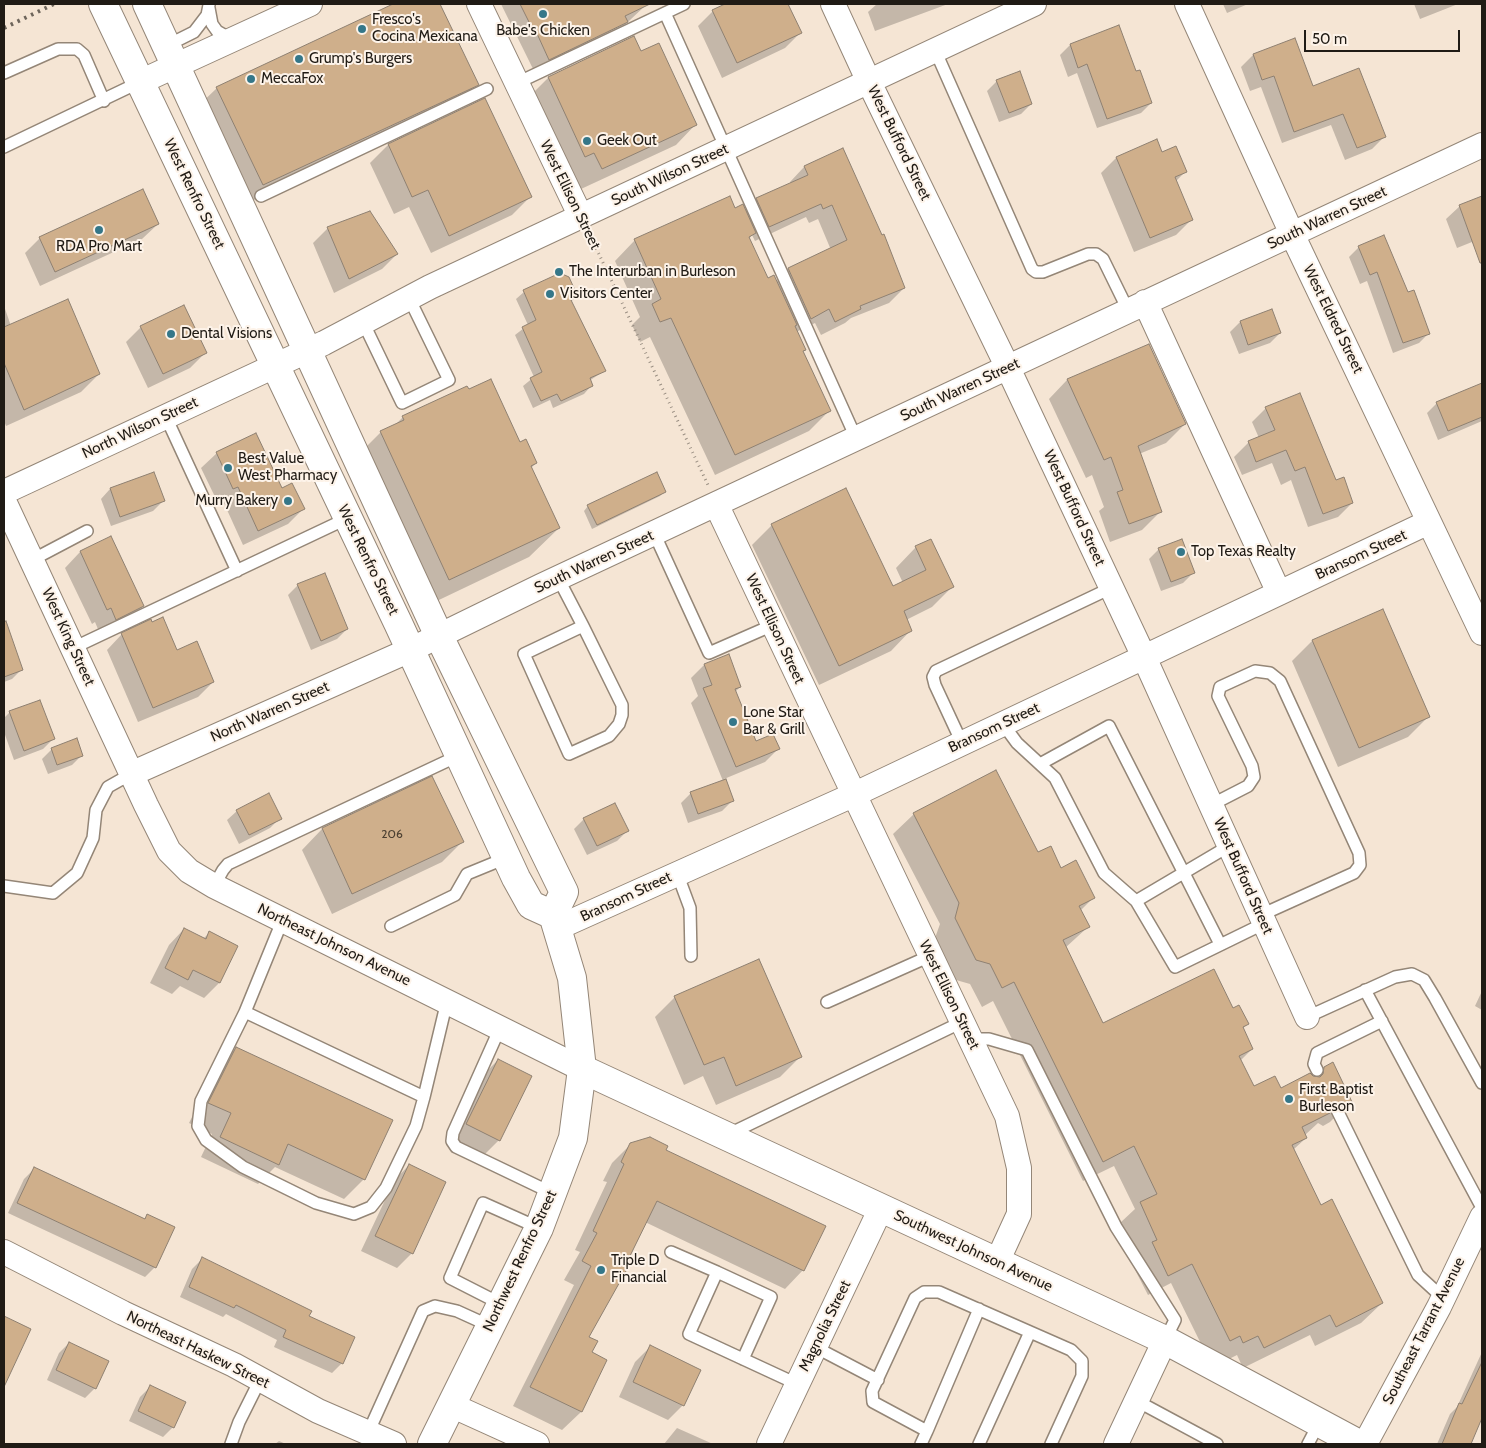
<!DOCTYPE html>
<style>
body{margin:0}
#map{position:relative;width:1486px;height:1448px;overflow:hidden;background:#f5e5d4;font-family:Cabin,sans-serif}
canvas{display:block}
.frame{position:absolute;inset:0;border:5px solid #201b15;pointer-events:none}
.scale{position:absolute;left:1304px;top:30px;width:156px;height:22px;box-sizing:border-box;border:2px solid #201b15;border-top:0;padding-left:6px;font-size:15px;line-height:18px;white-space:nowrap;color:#201b15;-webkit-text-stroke:4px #fdf3e9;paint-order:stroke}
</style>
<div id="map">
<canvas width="1486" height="1448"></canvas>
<div class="frame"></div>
<div class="scale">50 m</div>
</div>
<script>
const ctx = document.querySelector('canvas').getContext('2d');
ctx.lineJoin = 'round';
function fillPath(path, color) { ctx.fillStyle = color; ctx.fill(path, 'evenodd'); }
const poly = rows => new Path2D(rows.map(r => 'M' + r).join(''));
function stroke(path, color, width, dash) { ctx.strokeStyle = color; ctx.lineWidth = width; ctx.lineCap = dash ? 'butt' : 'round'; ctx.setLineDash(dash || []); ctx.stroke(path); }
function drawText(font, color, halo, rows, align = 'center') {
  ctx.font = font + ' Cabin,sans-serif'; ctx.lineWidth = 4; ctx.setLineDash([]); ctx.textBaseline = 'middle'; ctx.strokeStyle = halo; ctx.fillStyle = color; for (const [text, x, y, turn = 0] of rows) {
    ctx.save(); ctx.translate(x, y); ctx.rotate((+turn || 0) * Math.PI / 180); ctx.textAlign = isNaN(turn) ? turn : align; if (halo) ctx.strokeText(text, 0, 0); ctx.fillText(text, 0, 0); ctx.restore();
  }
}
fillPath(poly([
 [396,4,439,4,477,84,457,105,243,205,196,108,217,88],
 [501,4,645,4,646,5,613,36,535,73],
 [728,4,790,4,788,7,800,33,785,48,722,78,698,26,713,11],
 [877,4,948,4,875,31,868,12],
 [1223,4,1248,4,1227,13],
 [1414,4,1458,4,1420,19],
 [1118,27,1136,73,1151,103,1141,113,1097,128,1077,73,1068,77,1060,55,1070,45],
 [634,38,641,53,696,124,676,145,581,189,573,172,565,176,528,98,548,78],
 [1295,40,1313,88,1385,136,1372,149,1345,160,1331,125,1282,143,1261,87,1250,91,1241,67,1253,55],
 [997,81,1031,104,1021,114,999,122,987,91],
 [484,100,530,197,512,215,431,253,409,207,394,214,370,163,388,145],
 [843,150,904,288,889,303,851,318,845,323,821,335,815,323,796,332,804,350,802,352,829,411,809,431,715,475,650,337,640,342,632,325,640,317,615,261,635,240,735,210,745,212,757,199,791,184,790,182,804,167],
 [806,217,809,223,818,219,831,250,789,269,776,282,767,280,749,239,752,235,755,241],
 [1116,158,1185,172,1176,181,1191,220,1176,235,1134,252,1101,173],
 [1482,198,1482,238,1457,248,1446,219,1460,206],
 [158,224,142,239,40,286,25,253,40,238],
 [328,228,397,254,382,269,334,293,313,243],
 [1359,247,1407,294,1429,333,1419,343,1393,353,1367,281,1360,284,1349,257],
 [560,274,576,296,571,302,604,371,589,381,591,386,584,394,553,408,550,400,533,408,523,386,534,377,515,335,528,325,516,299,524,292],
 [4,306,11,326,99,374,81,392,6,426,4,421],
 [1240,322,1280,333,1270,343,1239,354,1230,332],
 [141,327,205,353,190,368,148,388,126,342],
 [1148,345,1185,424,1166,443,1139,454,1160,512,1142,530,1110,542,1099,511,1104,507,1092,475,1086,478,1049,399,1067,380],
 [1479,386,1482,394,1482,421,1438,440,1427,413,1437,403],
 [467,387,536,463,531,468,559,528,529,557,420,609,351,462,381,432,393,427,403,417],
 [1266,408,1336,481,1352,503,1338,517,1308,527,1291,480,1281,485,1272,463,1242,475,1234,457,1248,443,1259,438,1252,422],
 [217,453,281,490,303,509,288,524,243,545,223,501,218,503,201,468],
 [110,489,163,501,153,511,111,526,101,499],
 [664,492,660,496,592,529,584,511,588,506],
 [772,525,893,588,903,583,896,568,916,547,952,587,932,607,906,620,911,630,891,651,819,685,752,545],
 [111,538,143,606,128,621,100,634,95,622,92,624,65,568,80,552],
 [1159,549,1193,573,1183,583,1161,591,1149,559],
 [298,585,347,629,337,639,311,650,288,595],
 [1382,611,1428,717,1408,737,1338,767,1292,661,1312,641],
 [122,634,176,651,213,682,198,697,138,722,107,650],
 [13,645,22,669,12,679,4,682,4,648],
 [704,665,740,687,735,692,756,742,778,749,765,762,724,779,732,801,722,811,688,823,681,803,691,793,723,781,691,703,698,696,691,678],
 [10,712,53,739,43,749,14,760,4,732,4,718],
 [52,749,82,755,72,765,48,774,42,759],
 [432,778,462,842,442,862,332,914,302,850,322,829],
 [237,811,280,818,270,828,239,844,227,820],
 [914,814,1038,854,1093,898,1080,911,1088,927,1065,948,1102,1025,1232,1010,1248,1024,1242,1029,1252,1049,1240,1061,1253,1088,1280,1089,1314,1078,1324,1068,1350,1102,1330,1122,1323,1126,1318,1123,1305,1135,1306,1138,1293,1150,1321,1206,1382,1303,1361,1323,1315,1346,1310,1335,1243,1368,1237,1355,1223,1362,1209,1360,1171,1283,1148,1295,1132,1264,1137,1259,1120,1223,1135,1209,1114,1166,1083,1181,993,1001,982,1007,970,984,956,980,935,938,940,924,893,834],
 [584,819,627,831,617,841,587,855,574,829],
 [184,929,203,939,210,932,237,946,219,983,204,998,180,986,172,994,150,983,169,945],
 [1482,991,1482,1010,1475,1006],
 [675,997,800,1057,780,1077,716,1105,703,1076,684,1085,655,1017],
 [236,1048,364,1179,344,1199,275,1167,258,1184,201,1157,212,1134,189,1123,216,1069],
 [498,1060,499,1140,484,1155,452,1139,483,1075],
 [631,1144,803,1270,785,1289,645,1222,588,1337,590,1353,606,1360,581,1412,562,1430,513,1406,574,1285,564,1280,580,1252,575,1250,607,1182,603,1181,612,1163],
 [409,1165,412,1253,397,1268,361,1251,394,1181],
 [34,1169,144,1219,148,1216,155,1267,145,1277,8,1213,24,1179],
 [202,1259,307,1317,342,1363,332,1373,274,1347,277,1340,226,1314,223,1317,180,1297,192,1269],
 [4,1318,30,1330,13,1364,4,1374],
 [69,1343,95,1388,85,1398,47,1380,59,1353],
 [650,1347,683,1405,668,1420,619,1397,635,1362],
 [1482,1352,1482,1415,1470,1444,1437,1444,1450,1414,1457,1407],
 [150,1387,184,1403,173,1427,163,1437,129,1421,140,1397],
 [677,1428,713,1444,664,1444],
 [279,1441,286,1444,275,1444]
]), '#0003');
const building = poly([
 [393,4,440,4,479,85,263,185,216,87,393,4],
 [520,4,650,4,625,16,628,22,549,60,534,27,532,28,520,4],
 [725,4,788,4,802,33,737,63,712,10,725,4],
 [1119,25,1136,71,1140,70,1152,103,1107,119,1087,64,1078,68,1070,44,1119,25],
 [634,36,641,51,659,43,697,125,602,169,594,153,585,157,548,77,634,36],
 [1295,38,1313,86,1359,68,1386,137,1357,148,1343,114,1294,132,1274,76,1262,80,1253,54,1295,38],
 [1020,71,1032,104,1009,113,996,80,1020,71],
 [485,98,532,197,449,236,428,190,412,197,388,144,485,98],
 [1157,139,1162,152,1176,146,1187,172,1175,177,1193,220,1150,238,1116,157,1157,139],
 [843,148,882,235,884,234,905,288,860,306,861,309,835,322,829,309,811,319,788,268,847,240,832,205,823,209,821,204,769,227,756,198,808,175,804,166,843,148],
 [143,189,159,224,55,272,39,237,143,189],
 [730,196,735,208,743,204,756,233,749,237,768,278,774,275,797,325,795,326,806,350,803,351,831,411,735,455,671,318,660,322,652,304,661,299,634,239,730,196],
 [1482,196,1482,263,1480,263,1459,205,1482,196],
 [370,211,398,254,349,279,327,227,370,211],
 [1384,235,1408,292,1414,290,1430,334,1403,343,1377,272,1370,275,1358,246,1384,235],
 [560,273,569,277,578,297,571,300,606,371,590,378,593,386,561,401,557,394,541,401,530,378,542,372,522,327,536,320,523,290,560,273],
 [68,299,100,374,24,410,4,363,4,327,68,299],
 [184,305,207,353,163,374,140,326,184,305],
 [1272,309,1281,333,1248,345,1240,321,1272,309],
 [1149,344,1186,424,1138,446,1162,512,1129,524,1117,492,1123,490,1111,457,1104,460,1067,379,1149,344],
 [491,379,520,442,526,439,537,463,531,466,560,528,449,580,380,431,404,420,402,416,467,386,469,389,491,379],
 [1482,383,1482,417,1448,431,1436,402,1482,383],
 [1300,393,1336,480,1344,477,1353,503,1323,514,1305,467,1295,471,1286,450,1256,462,1248,441,1275,430,1265,407,1300,393],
 [256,433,282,488,292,483,305,509,258,531,238,487,233,489,216,452,256,433],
 [154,472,165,501,120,517,110,488,154,472],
 [657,472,666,492,597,525,587,505,657,472],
 [846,488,893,586,926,570,915,546,931,539,954,587,904,611,912,631,839,666,771,524,846,488],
 [111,536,144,606,116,620,111,608,107,610,80,551,111,536],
 [1182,539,1195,573,1171,582,1158,548,1182,539],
 [325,573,348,629,321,641,297,584,325,573],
 [1383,609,1430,717,1359,748,1312,640,1383,609],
 [163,617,177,650,197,641,214,682,153,708,121,633,151,619,152,622,163,617],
 [6,621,23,670,4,677,4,622,6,621],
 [729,654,741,687,735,689,756,741,773,734,780,749,736,767,703,688,712,685,704,664,729,654],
 [40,700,55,739,24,751,9,711,40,700],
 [77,738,83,756,57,765,51,748,77,738],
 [996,770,1038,852,1051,846,1061,868,1076,860,1095,898,1079,906,1090,927,1063,940,1103,1023,1214,969,1233,1008,1239,1005,1249,1024,1243,1027,1253,1049,1239,1056,1254,1086,1275,1076,1281,1088,1310,1073,1313,1076,1320,1077,1323,1074,1324,1067,1333,1062,1352,1102,1344,1106,1338,1103,1333,1104,1330,1109,1330,1113,1302,1127,1307,1138,1292,1145,1321,1205,1332,1199,1383,1303,1336,1327,1330,1315,1264,1348,1258,1336,1243,1343,1240,1336,1230,1341,1192,1264,1168,1276,1152,1242,1157,1240,1140,1202,1157,1194,1134,1146,1103,1162,1014,982,1002,988,990,964,976,960,955,918,959,903,913,813,996,770],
 [432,776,464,842,352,894,322,828,432,776],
 [726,779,734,801,698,814,690,792,726,779],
 [269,793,282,819,249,835,236,810,269,793],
 [615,803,629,831,597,846,583,818,615,803],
 [184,928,206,939,209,931,238,946,220,983,193,970,188,980,165,968,184,928],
 [759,959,802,1057,736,1086,724,1057,704,1065,674,996,759,959],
 [236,1047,393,1120,365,1180,288,1144,279,1165,220,1137,231,1113,208,1103,236,1047],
 [498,1059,532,1076,500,1141,466,1124,498,1059],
 [650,1137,668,1146,666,1150,826,1226,804,1271,657,1201,628,1260,631,1262,589,1337,598,1341,592,1352,607,1360,582,1412,530,1387,591,1266,582,1261,597,1233,593,1231,624,1164,621,1162,630,1143,650,1137],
 [409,1164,446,1182,413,1254,375,1236,409,1164],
 [34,1167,145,1219,147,1214,175,1227,156,1268,17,1203,34,1167],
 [202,1257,312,1311,309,1316,355,1337,343,1364,283,1337,286,1330,236,1305,234,1308,189,1287,202,1257],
 [4,1316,31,1329,4,1387,4,1316],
 [69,1342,109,1361,96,1389,56,1370,69,1342],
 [650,1345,701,1370,684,1406,633,1382,650,1345],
 [1482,1362,1482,1418,1471,1444,1442,1444,1459,1403,1462,1404,1482,1362],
 [150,1385,186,1402,174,1428,138,1411,150,1385]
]);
fillPath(building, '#cfaf8b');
stroke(building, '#8e8071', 1);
const service = poly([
 [209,8,212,24,217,31,231,39],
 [665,13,856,438],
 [166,46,194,32,207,15,209,5],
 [935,50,1032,269,1036,272,1043,272,1088,254,1096,254,1103,259,1128,310],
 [4,73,58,49,77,49,84,55,104,101],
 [517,83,684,4],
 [4,147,140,82],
 [261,196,487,89],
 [363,322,402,403,449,380,409,298],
 [165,415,237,571],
 [654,533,709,653,773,625],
 [32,560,87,531],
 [558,578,583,626,622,705,622,715,619,724,609,736,569,754,524,654,583,626],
 [73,648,348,518],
 [1003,724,1017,743,1055,778,1104,873,1136,901,1175,967,1265,923],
 [962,743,935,685,933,677,936,671,1111,588],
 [1040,764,1109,726,1220,944],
 [1211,805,1248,786,1254,777,1252,766,1218,696,1220,687,1255,671,1270,673,1280,681,1359,853,1360,865,1354,873,1261,915],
 [677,873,690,908,691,956],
 [4,886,53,893,77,873,93,838,96,810,108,787,131,774],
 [214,886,223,870,228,864,460,755],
 [1136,901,1229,846],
 [283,919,245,1012,424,1097,447,1001],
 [391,926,455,895,467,874,506,858],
 [1365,990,1482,1208],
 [827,1002,930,956],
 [245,1012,201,1101,198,1126,206,1140,243,1167,316,1203,354,1214,371,1207,386,1188,416,1126,424,1097],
 [1307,1017,1395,977,1412,974,1424,980,1435,998,1482,1083],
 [500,1028,453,1133,452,1141,456,1147,552,1193],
 [970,1039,989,1039,1027,1050,1116,1227,1175,1320,1165,1340],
 [1317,1070,1314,1064,1317,1053,1382,1021],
 [1337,1110,1418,1275,1443,1298],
 [727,1135,962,1022],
 [671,1252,717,1272],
 [501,1304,450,1278,483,1203,539,1228],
 [815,1347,878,1380],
 [743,1359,771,1297,717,1272,689,1334,797,1384],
 [1137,1401,1217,1444],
 [927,1431,979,1309],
 [368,1433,423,1311,435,1306,457,1311,490,1326],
 [231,1444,239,1422,260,1380],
 [921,1444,927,1431,873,1402,872,1391,915,1298,924,1292,939,1292,1071,1350,1082,1361,1082,1376,1051,1444],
 [979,1444,1030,1332],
 [1308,1444,1319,1423]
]);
const minor = poly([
 [479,4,581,217],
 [833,4,869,82,1008,368,1144,657,1307,1017],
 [1187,4,1292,234,1482,633],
 [140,82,310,4],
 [1145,302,1279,593],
 [4,492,324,343,430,287,1034,4],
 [4,501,146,805,169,851,189,871,214,886,582,1069],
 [716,504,1007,1116,1019,1168,1019,1214,997,1262],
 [131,774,410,650,541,586,1482,145],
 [557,928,853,795,1429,522],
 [4,1252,123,1313,234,1365,318,1411,394,1444],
 [451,1405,537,1444],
 [769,1444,881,1208],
 [1116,1444,1165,1340],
 [1365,1444,1439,1307,1482,1217]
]);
const tertiary = poly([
 [582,1069,1165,1340,1359,1444]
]);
const secondary = poly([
 [103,4,398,623,516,878,531,905,553,915],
 [147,4,439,636,564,892,553,915,572,978,582,1069,573,1138,539,1228,432,1444]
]);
stroke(service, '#948677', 14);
stroke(minor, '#948677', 26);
stroke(tertiary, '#948677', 30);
stroke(secondary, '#948677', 30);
stroke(poly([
 [590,235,708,485]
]), '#9a8f83', 3, [1, 4]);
stroke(service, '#fff', 11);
stroke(minor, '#fff', 24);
stroke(tertiary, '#fff', 28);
stroke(secondary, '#fff', 28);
stroke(poly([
 [4,28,54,4]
]), '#6e655b', 4, [2.5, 5]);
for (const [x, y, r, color] of [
 [543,14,5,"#357789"],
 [362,29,5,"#357789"],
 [299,59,5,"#357789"],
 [251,79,5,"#357789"],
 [587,141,5,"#357789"],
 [99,230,5,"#357789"],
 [559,272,5,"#357789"],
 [550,294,5,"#357789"],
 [171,334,5,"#357789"],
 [228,468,5,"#357789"],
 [288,501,5,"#357789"],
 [1181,552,5,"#357789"],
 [733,722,5,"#357789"],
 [1289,1099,5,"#357789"],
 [601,1270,5,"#357789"]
]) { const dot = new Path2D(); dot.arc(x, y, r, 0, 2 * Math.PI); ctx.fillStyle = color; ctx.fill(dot); stroke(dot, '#fdf3e9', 2); }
drawText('12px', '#4c4032', null, [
 ["206",392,834]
]);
drawText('15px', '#201b15', '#fdf3e9', [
 ["Fresco's",372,20],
 ["Cocina Mexicana",372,37],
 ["Babe's Chicken",543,31,"center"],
 ["Grump's Burgers",309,59],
 ["MeccaFox",261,79],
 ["Geek Out",597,141],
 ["RDA Pro Mart",99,247,"center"],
 ["The Interurban in Burleson",569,272],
 ["Visitors Center",560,294],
 ["Dental Visions",181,334],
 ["Best Value",238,459],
 ["West Pharmacy",238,476],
 ["Murry Bakery",278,501,"right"],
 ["Top Texas Realty",1191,552],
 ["Lone Star",743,713],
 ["Bar & Grill",743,730],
 ["First Baptist",1299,1090],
 ["Burleson",1299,1107],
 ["Triple D",611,1261],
 ["Financial",611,1278]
], 'left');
drawText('15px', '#201b15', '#fdf3e9', [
 ["West Bufford Street",899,143,64],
 ["South Wilson Street",670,175,-25],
 ["West Renfro Street",194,194,64],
 ["West Ellison Street",570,195,64],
 ["South Warren Street",1327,218,-25],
 ["West Eldred Street",1333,319,64],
 ["South Warren Street",960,390,-25],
 ["North Wilson Street",140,428,-25],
 ["West Bufford Street",1074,508,65],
 ["Bransom Street",1361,555,-25],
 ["West Renfro Street",368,560,64],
 ["South Warren Street",594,562,-25],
 ["West Ellison Street",775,629,65],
 ["West King Street",68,637,65],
 ["North Warren Street",270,712,-24],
 ["Bransom Street",994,728,-25],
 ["West Bufford Street",1243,876,66],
 ["Bransom Street",626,897,-25],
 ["Northeast Johnson Avenue",334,945,26],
 ["West Ellison Street",949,995,64],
 ["Southwest Johnson Avenue",973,1251,25],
 ["Northwest Renfro Street",520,1261,-65],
 ["Magnolia Street",825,1326,-64],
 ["Southeast Tarrant Avenue",1424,1331,-63],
 ["Northeast Haskew Street",198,1350,26]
]);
</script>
